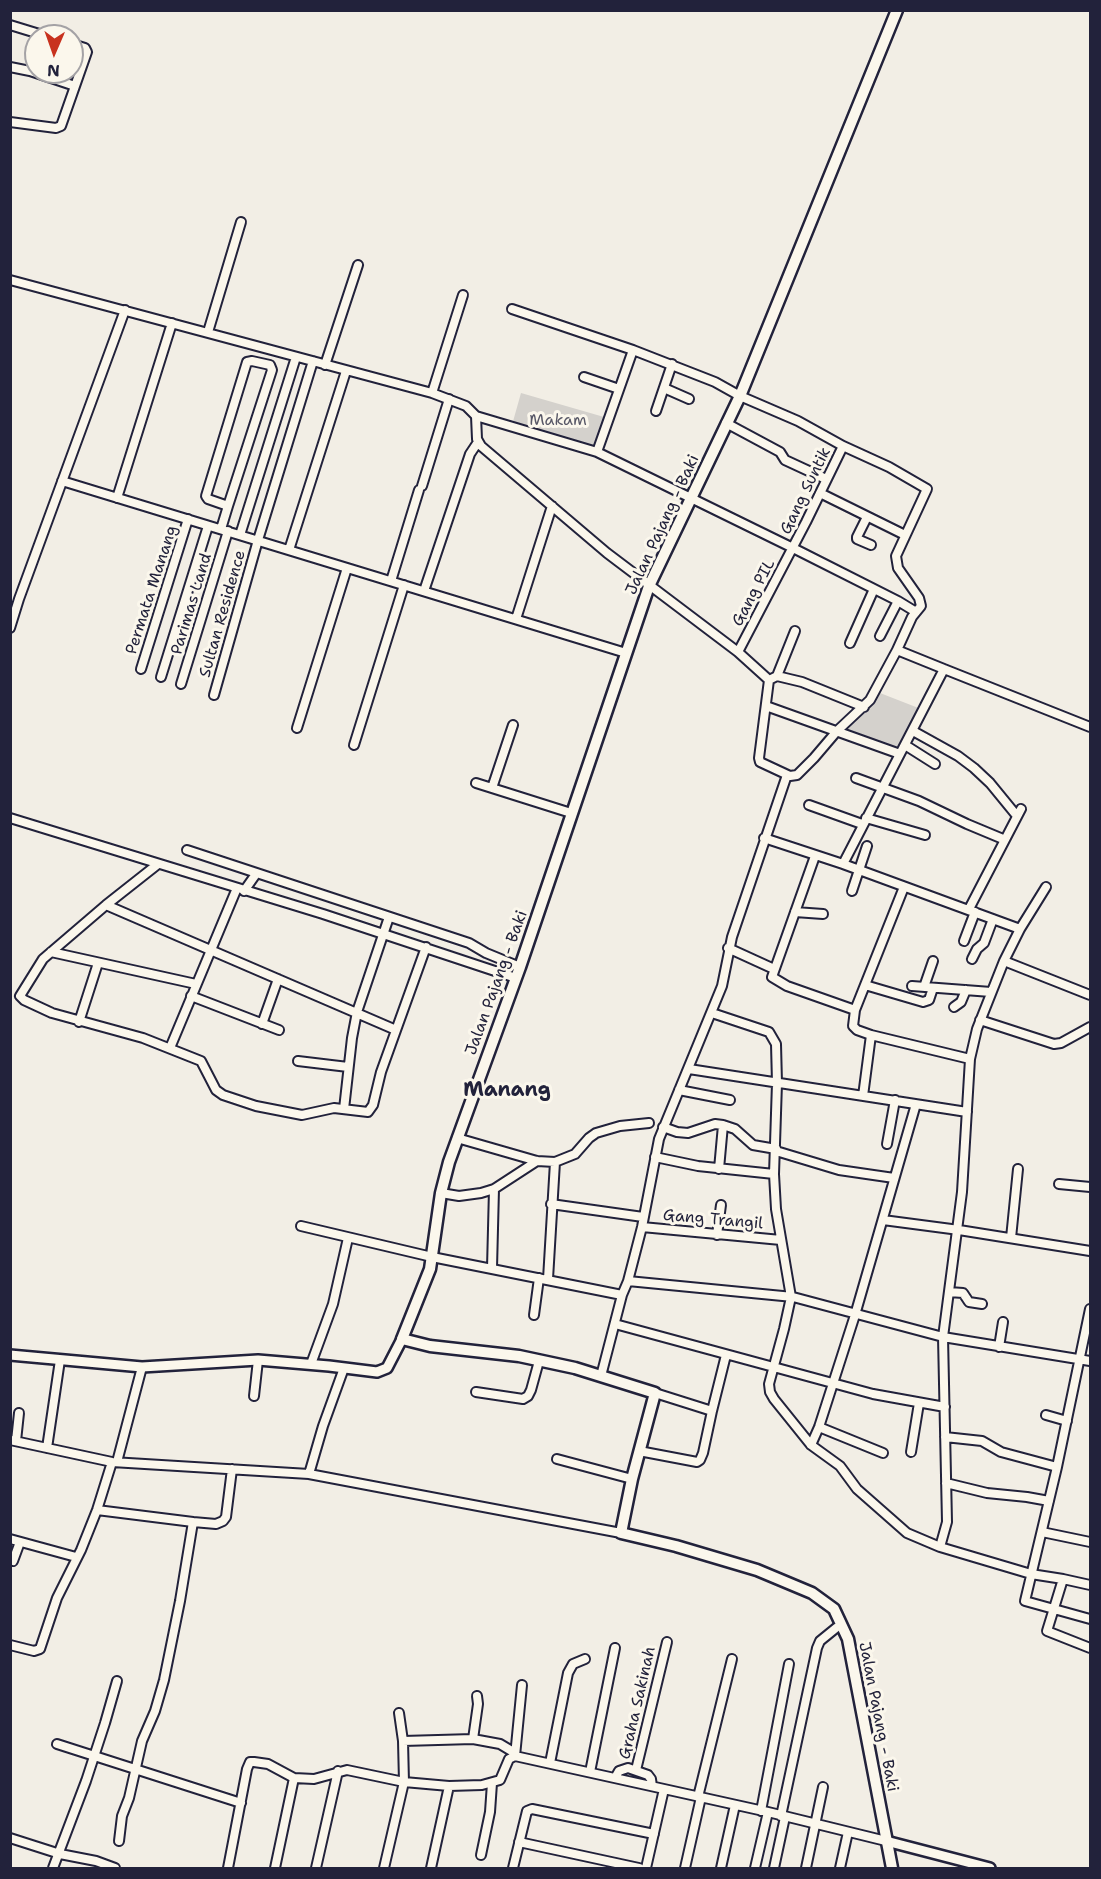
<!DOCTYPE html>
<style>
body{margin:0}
#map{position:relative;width:1101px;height:1879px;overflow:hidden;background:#f2eee5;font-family:"Shantell Sans",sans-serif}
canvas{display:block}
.frame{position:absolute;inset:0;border:12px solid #22223b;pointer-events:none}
.north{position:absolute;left:24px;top:24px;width:60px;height:60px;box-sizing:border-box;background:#fbf7ec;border:2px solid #a4a2a5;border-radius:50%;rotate:182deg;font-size:16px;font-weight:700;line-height:24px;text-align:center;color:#22223b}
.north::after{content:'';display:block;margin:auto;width:21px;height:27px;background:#c8321e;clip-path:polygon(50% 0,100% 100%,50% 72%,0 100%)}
</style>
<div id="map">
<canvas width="1101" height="1879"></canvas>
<div class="frame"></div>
<div class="north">N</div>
</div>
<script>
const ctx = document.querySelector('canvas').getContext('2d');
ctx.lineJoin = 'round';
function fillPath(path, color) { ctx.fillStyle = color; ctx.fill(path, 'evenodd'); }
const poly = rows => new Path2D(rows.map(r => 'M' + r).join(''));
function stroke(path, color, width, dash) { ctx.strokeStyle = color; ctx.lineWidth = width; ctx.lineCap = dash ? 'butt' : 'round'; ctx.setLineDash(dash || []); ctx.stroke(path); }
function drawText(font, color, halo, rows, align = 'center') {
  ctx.font = font + ' "Shantell Sans",sans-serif'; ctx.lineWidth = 6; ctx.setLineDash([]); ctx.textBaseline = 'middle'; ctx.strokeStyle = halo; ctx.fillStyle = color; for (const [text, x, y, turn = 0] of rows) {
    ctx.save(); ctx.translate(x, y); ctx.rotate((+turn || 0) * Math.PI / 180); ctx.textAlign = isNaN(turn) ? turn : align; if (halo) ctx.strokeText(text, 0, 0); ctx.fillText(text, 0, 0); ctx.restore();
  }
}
fillPath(poly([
 [521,393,604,417,595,448,512,425],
 [880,693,921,709,898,751,844,731]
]), '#d4d1cc');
const minor = poly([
 [10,25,46,36],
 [10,67,30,71,75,86],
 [30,71,36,57],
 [10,122,56,128,61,126,87,52,85,48,72,44],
 [10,280,432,393,466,406,476,416,597,452,793,548,898,601,916,612],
 [512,309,633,350,715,382,740,396,798,421,843,446,889,467,927,489,896,556,898,568,919,598,921,606,912,617,897,650,944,669,843,864],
 [208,332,241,222],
 [325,365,358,265],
 [584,377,619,389],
 [664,388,689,399],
 [432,393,463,295],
 [656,411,672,364],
 [476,416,477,439,481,446,607,553,738,652,769,680,759,758,760,762,790,776,797,775,814,758,837,731,870,700,897,650],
 [726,423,780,452,785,460,826,479],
 [597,452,633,350],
 [62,481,626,653],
 [422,486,449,399],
 [820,493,905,535],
 [117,498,172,323],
 [867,517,857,537,857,539,871,545],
 [221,529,228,506,272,370,270,365,252,361,247,362,206,496,208,499,228,506],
 [240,535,296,357],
 [289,550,346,371],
 [391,581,419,490],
 [424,591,470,454,478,442],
 [516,619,552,506],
 [10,628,19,599,125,310],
 [880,636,898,601],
 [850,643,874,589],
 [738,652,806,522,843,446],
 [141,669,188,519],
 [944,669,1090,727],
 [777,676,795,631],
 [161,677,208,526],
 [769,680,777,676,802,682,864,707],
 [181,684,228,531],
 [214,695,258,540,313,361],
 [766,706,900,754],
 [297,728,347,568],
 [913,731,958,756,974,768,990,783,1017,816],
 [354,745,404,585],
 [905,745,935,764],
 [856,778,919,801,967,824,1003,839],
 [476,783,571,813],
 [492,788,513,725],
 [809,805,862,824],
 [10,818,323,914,516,978],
 [866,818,925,835],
 [764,838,843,864,1020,929],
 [187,850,469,943,486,953,520,967],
 [815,856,772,977,787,986,855,1010],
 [158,864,106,905,43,959,20,996,24,1000,52,1013,143,1038,201,1061,216,1090,223,1095,256,1106,302,1115,334,1108,368,1112,373,1105,381,1072,426,947],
 [904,887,855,1010,853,1026,857,1030,871,1035,970,1059],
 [244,891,256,874],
 [852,891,867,846],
 [106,905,396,1030],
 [969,909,1021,809],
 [795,912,823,914],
 [964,941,975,912],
 [728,948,774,969],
 [51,952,196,984],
 [972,959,977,949,984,943,993,919],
 [1004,961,1090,995],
 [865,985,923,1002,929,1000,933,988],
 [912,986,991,992],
 [924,987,933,961],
 [191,996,279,1030],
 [954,1007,961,1002,966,990],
 [712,1013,769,1032,776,1044,777,1083,774,1174,776,1209,791,1297,784,1329,769,1384,770,1392,774,1399,811,1445,840,1466,857,1489,907,1533,940,1547,1031,1574,1063,1579,1090,1585],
 [980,1020,1054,1044,1061,1043,1090,1027],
 [79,1022,98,963],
 [262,1024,278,979],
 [170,1048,237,888],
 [298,1061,348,1067],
 [689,1069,967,1112],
 [679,1090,730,1100],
 [863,1096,871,1035],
 [344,1109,352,1038,357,1012,389,917],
 [723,1125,735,1129,753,1145,776,1149],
 [663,1127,677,1132,688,1133,715,1124,723,1125,719,1169],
 [457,1138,537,1161,555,1162,575,1154,589,1138,596,1133,620,1126,649,1123],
 [887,1144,895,1100],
 [776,1151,839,1170,894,1178],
 [655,1157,698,1166,774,1174],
 [1059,1184,1090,1187],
 [441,1193,459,1196,481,1193,494,1189,537,1161],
 [551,1204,643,1217],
 [883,1220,959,1230,1090,1251],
 [301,1226,432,1257,622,1295,628,1281,793,1297,943,1337,1090,1361],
 [642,1227,781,1240],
 [717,1235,721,1205],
 [1011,1238,1018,1169],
 [492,1268,494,1189],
 [548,1279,555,1162],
 [628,1281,642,1227,659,1139,722,986,732,937,787,775],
 [949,1292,963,1293,969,1302,982,1304],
 [1090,1309,1057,1467,1025,1601,1090,1619],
 [534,1315,539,1278],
 [615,1324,873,1394,945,1407],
 [999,1347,1003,1322],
 [311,1364,333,1304,348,1238],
 [601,1376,622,1295],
 [476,1392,523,1399,528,1396,531,1390,539,1361],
 [254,1396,258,1360],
 [712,1411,726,1355],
 [1046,1415,1067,1421],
 [819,1427,883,1453],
 [945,1437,982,1441,1001,1452,1057,1467],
 [10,1440,112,1462,309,1474,621,1533],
 [16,1441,19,1413],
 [811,1445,819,1427,855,1315,916,1104],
 [47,1448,60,1360],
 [639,1451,697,1462,700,1460,703,1453,712,1411,655,1393],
 [911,1452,919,1403],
 [557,1459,632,1479],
 [117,1462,142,1367],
 [309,1474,323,1426,344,1368],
 [946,1483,987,1493,1027,1497,1049,1501],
 [97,1510,193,1522],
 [1042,1532,1090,1542],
 [10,1539,76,1557],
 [940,1547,947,1522,943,1337,962,1192,970,1059,977,1029,1004,961,1020,929,1046,887],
 [13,1561,20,1542],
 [1063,1579,1047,1631,1090,1648],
 [10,1645,34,1651,40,1649,57,1598,81,1550,97,1510,112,1462],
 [473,1739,478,1704,477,1696],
 [403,1741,473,1739,500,1744,515,1753],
 [57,1744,241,1803],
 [515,1756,522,1685],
 [550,1763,568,1673,573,1664,585,1659],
 [636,1770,667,1642],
 [590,1772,615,1648],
 [615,1778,619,1771,628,1768,648,1775,651,1779,652,1786],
 [698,1797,732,1659],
 [761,1811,789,1664],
 [781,1816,817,1648,820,1641,836,1628],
 [10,1838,60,1854,96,1861,115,1868],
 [119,1841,122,1816,129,1798,142,1741,155,1711,164,1680,180,1601,193,1522,216,1524,223,1521,226,1517,232,1469],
 [519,1842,639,1868],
 [481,1855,490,1812,492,1783],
 [53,1868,86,1781,105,1723,117,1681],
 [228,1868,247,1769,250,1762,254,1762,268,1764,294,1778,314,1779,347,1770,404,1782,449,1786,482,1785,500,1780,509,1759,515,1756,768,1812,886,1841],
 [275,1868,294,1778],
 [316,1868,338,1771],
 [384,1868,404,1782,403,1741,399,1713],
 [431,1868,449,1786],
 [513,1868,527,1811,532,1809,654,1834],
 [646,1868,664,1789],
 [685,1868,701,1797],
 [721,1868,735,1805],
 [755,1868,768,1812],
 [774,1868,785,1817],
 [806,1868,823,1787],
 [840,1868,848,1832]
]);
const tertiary = poly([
 [10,1355,142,1367,258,1360,329,1366,377,1372,387,1368,402,1339],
 [886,1841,990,1868]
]);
const secondary = poly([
 [892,1868,848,1639,834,1609,812,1593,757,1570,676,1546,621,1533,632,1479,655,1393,575,1368,519,1356,430,1346,402,1339,430,1269,441,1193,449,1162,520,967,649,586,740,396,897,10]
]);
stroke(minor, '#22223b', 12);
stroke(tertiary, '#22223b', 14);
stroke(secondary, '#22223b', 15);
stroke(minor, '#fbf7ec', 8);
stroke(tertiary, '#fbf7ec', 9);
stroke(secondary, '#fbf7ec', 10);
drawText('16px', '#575766', '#fbf7ec', [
 ["Makam",558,421]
]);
drawText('16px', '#22223b', '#fbf7ec', [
 ["Gang Suntik",806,491,-64],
 ["Jalan Pajang - Baki",663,525,-65],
 ["Permata Manang",152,590,-72],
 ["Gang PIL",754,593,-62],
 ["Parimas Land",192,604,-73],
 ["Sultan Residence",223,614,-74],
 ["Jalan Pajang - Baki",497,983,-70],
 ["Gang Trangil",713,1220,5],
 ["Graha Sakinah",638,1703,-77],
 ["Jalan Pajang - Baki",878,1717,79]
]);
drawText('bold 20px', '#22223b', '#fbf7ec', [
 ["Manang",507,1091]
]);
</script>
